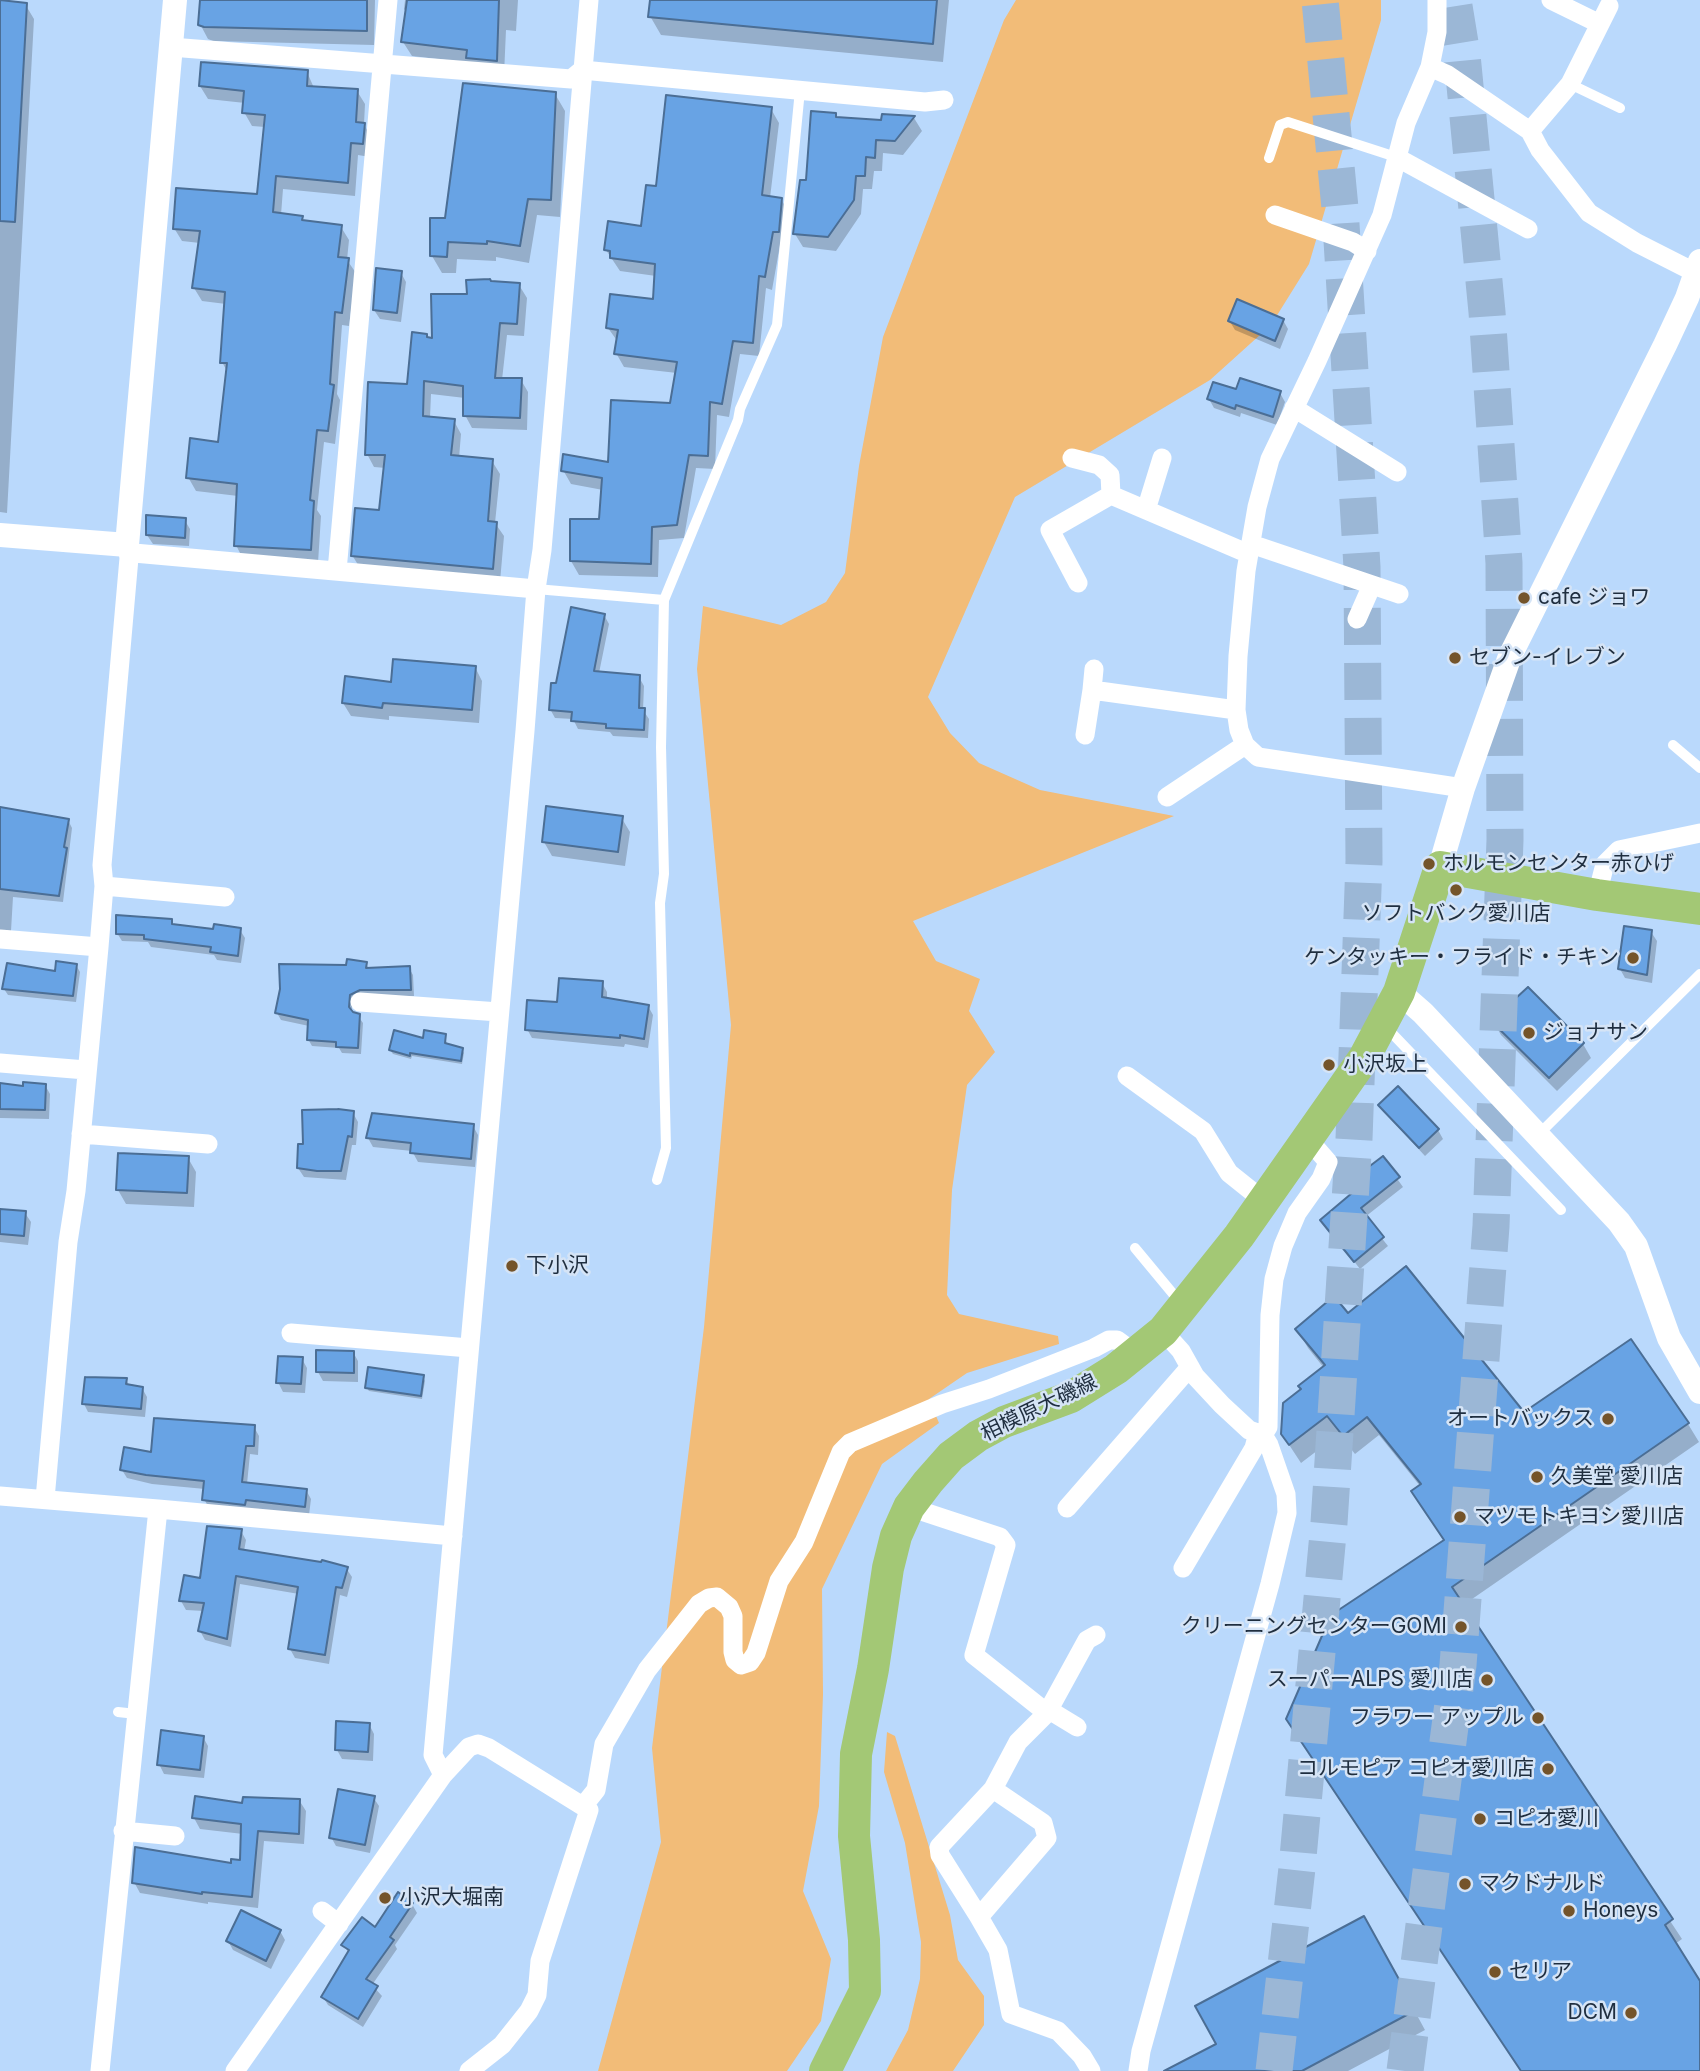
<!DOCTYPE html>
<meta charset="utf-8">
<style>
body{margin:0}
canvas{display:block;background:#bad9fc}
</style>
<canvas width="1700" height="2071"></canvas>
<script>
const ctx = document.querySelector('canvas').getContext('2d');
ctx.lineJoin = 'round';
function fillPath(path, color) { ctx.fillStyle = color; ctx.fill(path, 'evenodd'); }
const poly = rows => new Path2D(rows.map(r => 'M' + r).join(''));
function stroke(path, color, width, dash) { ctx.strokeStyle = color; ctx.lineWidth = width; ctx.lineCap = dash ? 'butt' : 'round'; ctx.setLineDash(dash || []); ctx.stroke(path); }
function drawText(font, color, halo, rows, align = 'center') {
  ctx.font = font + ' Inter,"Noto Sans JP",sans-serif'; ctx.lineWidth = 5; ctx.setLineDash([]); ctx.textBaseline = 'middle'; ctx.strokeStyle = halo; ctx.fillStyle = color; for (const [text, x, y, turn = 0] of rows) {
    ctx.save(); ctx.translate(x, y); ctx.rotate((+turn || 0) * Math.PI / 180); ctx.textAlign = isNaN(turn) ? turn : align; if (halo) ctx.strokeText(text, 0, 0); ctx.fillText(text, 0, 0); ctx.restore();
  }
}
fillPath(poly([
 [1016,0,1381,0,1381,20,1309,264,1271,325,1210,380,1015,497,928,697,950,733,979,763,1040,790,1174,816,913,921,936,961,980,979,969,1011,995,1052,967,1085,952,1190,947,1295,959,1314,1058,1336,1059,1344,967,1373,929,1399,939,1423,882,1464,822,1589,823,1694,819,1806,803,1891,831,1959,821,2021,787,2071,598,2071,661,1842,652,1748,704,1327,731,1025,697,669,703,606,781,625,826,602,845,573,859,466,883,337,1004,20],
 [887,1732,895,1736,950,1915,958,1960,984,1996,984,2025,953,2071,886,2071,908,2030,920,1979,921,1942,905,1843,884,1772]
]), '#f2bc78');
fillPath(poly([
 [202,0,375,0,374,45,213,41,208,39,200,24],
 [405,0,518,0,516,31,506,30,504,75,471,63,412,56,403,42,407,13,404,9],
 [651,0,949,0,943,62,661,35,650,16],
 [0,2,25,4,34,19,7,513,0,512],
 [307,72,314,88,357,91,365,104,364,124,371,138,370,157,358,155,355,196,283,189,281,215,302,218,304,222,341,227,349,240,347,260,356,273,349,326,342,325,337,394,340,400,335,444,324,442,317,510,321,516,318,563,243,559,236,545,238,496,196,491,188,477,220,444,228,373,222,362,226,304,202,301,194,288,200,243,182,241,174,228,259,196,265,127,252,126,244,112,245,103,208,99,200,86],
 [555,94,565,111,560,217,537,215,529,263,496,257,496,261,457,259,456,273,442,273,432,256,447,220],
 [771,109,779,123,770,198,781,199,789,213,780,245,772,290,766,288,759,356,740,354,729,417,717,415,715,469,696,468,684,538,659,540,658,577,579,575,571,561,601,520,603,490,571,484,563,470,610,464,671,405,677,373,624,367,616,353,618,342,608,328,654,301,656,276,620,271,606,250,643,228,658,188],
 [835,115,837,119,883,122,883,115,914,118,922,131,903,155,883,153,882,171,874,171,872,189,863,189,861,214,836,251,803,247,795,234,807,182],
 [401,273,406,282,401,322,380,319,374,310],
 [491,283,519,285,527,298,524,336,507,335,502,380,521,380,528,392,527,430,472,428,465,415,465,398,431,394,430,418,454,421,461,434,459,458,492,461,500,474,495,523,504,536,500,582,360,568,352,555,381,512,386,468,374,467,367,454,408,386,428,339,433,340,469,296],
 [1229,320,1283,320,1288,329,1280,349,1235,330],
 [1237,392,1280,393,1285,402,1277,425,1241,413,1240,417,1214,408,1209,399],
 [184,519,190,529,189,546,153,544,147,535],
 [604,615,609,624,599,673,639,677,644,686,643,710,649,719,648,738,613,736,610,732,578,729,573,719,555,718,550,709,558,685],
 [475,667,482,681,479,723,389,716,389,720,351,716,343,703,393,684],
 [0,809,68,820,72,828,63,902,13,897,11,931,0,930],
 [621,817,630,832,625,866,552,856,544,842],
 [171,921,174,926,214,931,240,930,245,938,241,963,217,960,214,955,151,947,148,942,122,941,117,933],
 [1651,932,1657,941,1652,983,1625,978,1620,969],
 [366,964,369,969,409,968,413,975,414,996,364,996,352,1003,352,1012,358,1016,363,1023,361,1054,342,1053,339,1048,312,1046,308,1039,309,1026,281,1020,277,1013,348,967],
 [76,965,80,972,76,1002,8,995,4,989],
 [602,983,607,992,607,999,648,1006,653,1015,648,1048,625,1044,624,1047,532,1038,527,1029,558,1004],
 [1528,989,1583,1044,1591,1058,1557,1091,1501,1035,1493,1021],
 [445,1035,447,1045,462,1049,464,1053,462,1064,412,1056,411,1059,393,1054,390,1050],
 [0,1084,25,1087,45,1085,50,1094,49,1119,0,1118],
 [1380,1105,1438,1130,1443,1139,1425,1156,1386,1114],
 [353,1113,358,1122,356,1145,352,1145,346,1180,304,1177,298,1168,304,1145],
 [473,1126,478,1135,475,1167,418,1162,412,1151,373,1147,368,1138],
 [188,1158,196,1172,194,1207,126,1204,118,1190],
 [1383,1159,1403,1187,1365,1217,1388,1246,1360,1269,1322,1220,1353,1194],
 [0,1210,25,1213,31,1222,28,1245,0,1242],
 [1348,1315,1524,1415,1688,1424,1699,1442,1462,1606,1682,1939,1675,1944,1700,1984,1700,2071,1522,2071,1445,1541,1420,1486,1379,1435,1355,1454,1339,1434,1301,1463,1282,1434,1302,1390,1324,1368,1308,1348,1297,1329],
 [353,1352,358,1361,358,1382,323,1381,318,1372],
 [302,1359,307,1368,305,1393,283,1392,278,1382],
 [423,1377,425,1381,422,1399,369,1391,366,1387],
 [126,1379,130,1387,142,1388,147,1397,145,1417,88,1412,84,1404],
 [254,1427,259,1436,258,1455,250,1454,247,1484,306,1490,311,1499,309,1515,209,1508,204,1499,205,1489,152,1484,127,1478,122,1470,153,1454],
 [241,1531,246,1540,244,1551,346,1568,352,1577,347,1597,340,1595,329,1664,295,1658,290,1649,299,1594,240,1584,231,1647,205,1640,200,1631,204,1611,186,1610,181,1601],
 [369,1724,374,1734,373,1761,342,1759,337,1750],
 [203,1737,208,1746,204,1778,164,1774,159,1764],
 [373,1797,379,1806,370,1853,336,1846,331,1837],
 [299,1800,306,1811,304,1844,264,1841,258,1908,208,1902,208,1904,140,1893,134,1882,241,1862,243,1834,200,1829,194,1818,244,1805],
 [412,1904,417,1913,395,1945,397,1949,372,1985,382,1996,363,2027,328,2005,323,1997,349,1954,344,1945,376,1929],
 [280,1931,285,1940,271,1969,233,1950,228,1941],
 [1374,1936,1425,2030,1348,2071,1168,2071,1218,2045]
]), '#0003');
const building = poly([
 [0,0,27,3,15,222,0,221,0,0],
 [200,0,367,0,367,31,204,27,198,25,200,0],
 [407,0,499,0,497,61,466,58,467,50,401,42,407,0],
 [650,0,937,0,933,44,648,17,650,0],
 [201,62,308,70,307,86,358,89,356,122,365,123,363,144,351,143,348,183,276,176,273,212,303,216,302,220,342,225,338,257,349,258,342,313,335,312,330,384,334,385,328,431,317,430,310,500,314,501,311,550,234,546,237,484,186,478,190,438,218,442,227,363,220,363,225,292,192,288,200,231,173,229,176,188,257,194,265,115,242,113,244,91,199,86,201,62],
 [463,83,556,92,551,200,528,199,520,246,487,241,487,244,448,242,447,257,430,256,430,218,445,218,463,83],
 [666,95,772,107,762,195,782,198,779,232,773,232,765,277,759,276,753,343,733,341,722,404,710,402,708,456,689,455,677,525,652,527,651,564,570,561,570,519,599,519,602,478,561,471,563,454,608,462,611,400,670,403,677,362,614,354,618,330,606,328,610,294,653,299,655,264,610,258,610,251,604,250,608,221,641,226,646,185,656,186,666,95],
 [811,111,836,113,836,117,881,120,882,114,915,116,895,141,876,140,875,158,866,157,865,176,856,176,854,200,828,237,793,234,800,180,806,180,811,111],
 [376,268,402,271,397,313,373,310,376,268],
 [490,279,491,281,520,283,517,324,500,323,495,378,522,378,520,418,463,416,463,386,424,381,423,416,455,419,451,455,493,459,488,521,497,522,493,569,351,556,355,508,379,510,385,455,365,455,368,382,407,384,412,332,427,334,427,337,432,338,431,294,467,294,466,280,490,279],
 [1237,299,1284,319,1275,341,1228,321,1237,299],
 [1240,378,1281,391,1273,417,1236,405,1235,409,1207,399,1213,382,1236,389,1240,378],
 [146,515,186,518,185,538,146,535,146,515],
 [571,607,605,614,594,671,640,675,639,708,645,708,644,730,606,728,606,724,571,721,572,712,549,710,551,683,556,683,571,607],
 [393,659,476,666,472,710,383,703,382,708,342,703,345,676,391,682,393,659],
 [546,806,623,816,618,852,542,842,546,806],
 [0,807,69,819,64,847,67,848,59,896,0,889,0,807],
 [116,915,172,919,172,924,213,929,214,924,241,928,238,956,210,952,211,947,144,939,144,935,116,934,116,915],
 [1624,926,1652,930,1647,975,1618,969,1624,926],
 [347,959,367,962,366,968,410,966,411,990,360,990,350,995,349,1007,353,1012,360,1014,358,1048,336,1047,336,1042,307,1040,308,1020,275,1013,280,989,279,964,346,965,347,959],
 [56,961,77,964,73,996,2,989,7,963,55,971,56,961],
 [559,978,603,981,602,997,649,1005,644,1039,620,1035,620,1038,525,1030,527,1000,557,1002,559,978],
 [1528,987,1584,1043,1549,1078,1491,1021,1528,987],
 [394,1030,423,1038,424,1030,446,1034,445,1043,463,1048,461,1061,410,1053,410,1056,389,1050,394,1030],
 [23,1082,46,1084,45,1110,0,1109,0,1083,23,1086,23,1082],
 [1398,1086,1439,1129,1419,1148,1378,1105,1398,1086],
 [338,1109,354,1111,352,1137,348,1136,341,1171,317,1171,297,1168,298,1144,303,1144,302,1110,338,1109],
 [372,1113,474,1124,471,1159,410,1153,411,1143,366,1138,372,1113],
 [118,1153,189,1156,187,1193,116,1190,118,1153],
 [1383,1156,1400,1177,1361,1208,1384,1237,1354,1262,1320,1220,1352,1193,1348,1189,1365,1176,1362,1172,1383,1156],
 [0,1209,26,1211,24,1236,0,1234,0,1209],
 [1406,1266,1524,1412,1631,1339,1689,1423,1452,1587,1673,1919,1665,1925,1700,1981,1700,2071,1521,2071,1286,1719,1331,1615,1444,1540,1411,1491,1421,1484,1367,1417,1343,1436,1327,1416,1289,1445,1281,1434,1283,1403,1301,1389,1298,1386,1325,1365,1295,1329,1334,1296,1348,1313,1406,1266],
 [316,1350,354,1351,354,1373,316,1372,316,1350],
 [278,1356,303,1357,301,1384,276,1383,278,1356],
 [368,1367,424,1375,421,1396,365,1388,368,1367],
 [85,1377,127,1378,126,1384,143,1387,141,1409,82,1404,85,1377],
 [154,1418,255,1425,254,1446,246,1446,242,1482,307,1489,305,1507,246,1500,245,1505,210,1501,202,1500,204,1481,146,1475,120,1470,124,1447,151,1452,154,1418],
 [207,1526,242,1529,239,1549,321,1562,322,1560,348,1567,342,1588,336,1587,325,1655,288,1649,298,1587,236,1576,227,1639,198,1631,204,1603,179,1601,184,1575,200,1578,207,1526],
 [336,1721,370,1723,368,1752,335,1750,336,1721],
 [161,1730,204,1736,200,1770,157,1765,161,1730],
 [338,1789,375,1796,365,1845,329,1838,338,1789],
 [195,1796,242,1803,243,1797,300,1799,299,1834,258,1831,252,1897,202,1892,202,1894,132,1883,135,1847,231,1863,231,1859,240,1860,241,1824,192,1818,195,1796],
 [398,1892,413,1903,390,1937,394,1940,366,1979,378,1986,358,2019,321,1997,349,1950,341,1945,362,1917,375,1927,398,1892],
 [241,1910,281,1930,266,1961,226,1941,241,1910],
 [1364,1916,1416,2010,1302,2071,1164,2071,1216,2044,1195,2006,1364,1916]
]);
fillPath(building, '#68a3e4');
stroke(building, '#4b6e95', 2);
stroke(poly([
 [1274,2071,1297,1868,1329,1523,1354,1139,1364,861,1362,567,1340,208,1320,0],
 [1405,2071,1458,1665,1491,1226,1505,840,1504,563,1487,312,1462,55,1453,0]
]), '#9bb7d6', 37, [37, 18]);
stroke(poly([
 [1570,84,1620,108],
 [1269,158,1280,125,1288,122,1396,157],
 [536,589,664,600],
 [1673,745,1700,768],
 [1385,1026,1561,1210],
 [1539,1134,1700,974],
 [657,1180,666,1148,660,903,664,874,661,747,664,600,738,420,740,409,777,325,800,90],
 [1135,1248,1174,1295,1181,1300],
 [118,1712,136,1714]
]), '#fff', 10);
stroke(poly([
 [1437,0,1437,32,1430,67,1406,123,1382,215,1317,361,1270,459,1257,507,1246,571,1238,656,1236,710,1239,730,1245,745,1258,757,1463,788],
 [1551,0,1600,24],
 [171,47,571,79,582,70,925,102,944,100],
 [1430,67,1448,75,1530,131,1540,150,1589,213,1637,243,1700,275],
 [1530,131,1570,84,1609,6],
 [1396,157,1528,229],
 [1275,215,1353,242,1367,251],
 [1294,408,1397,472],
 [1072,458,1099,465,1110,475,1111,495],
 [1146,510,1162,458],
 [127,545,134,553,536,589],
 [1250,546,1260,547,1399,594],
 [337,571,388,0],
 [1078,583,1050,530,1111,495,1249,554],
 [1357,619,1372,585],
 [1092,690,1094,669],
 [1085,735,1092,690,1236,710],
 [1167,797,1245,745],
 [104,886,225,897],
 [1597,895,1605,864,1619,850,1700,833],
 [0,939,99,947],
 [360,1002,499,1012],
 [0,1063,86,1070],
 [1127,1076,1203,1131,1229,1173,1264,1201],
 [81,1134,208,1144],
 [1163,1331,1181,1351,1195,1376,1222,1405,1249,1430,1263,1435],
 [291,1333,469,1348],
 [0,1496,158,1509,100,2071],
 [45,1499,68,1242,76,1191,99,947,104,886,102,865,129,558,127,545],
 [909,1507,1000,1537,1006,1545,974,1655,1047,1713,1018,1742,993,1789,939,1847,940,1855,979,1917,1047,1838,1043,1823,993,1789],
 [1067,1508,1190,1367],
 [158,1509,453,1536],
 [1183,1568,1254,1448,1258,1433],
 [1077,1727,1054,1713,1047,1713,1087,1640,1096,1635],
 [443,1775,469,1747,478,1744,489,1748,589,1810,540,1961,537,1995,529,2011,502,2045,469,2071],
 [584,1805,596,1790,604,1744,647,1670,699,1604,709,1598,717,1597,729,1607,733,1616,733,1652,735,1660,741,1665,750,1662,756,1653,779,1581,804,1542,841,1452,850,1443,942,1404,989,1389,1094,1348,1109,1340,1117,1340,1136,1354],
 [123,1831,175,1836],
 [322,1911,339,1924],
 [979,1917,998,1950,1011,2014,1058,2031,1082,2056,1091,2071],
 [235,2071,443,1775,433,1755,525,731,536,589,542,550,589,0],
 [1138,2071,1141,2051,1270,1584,1287,1513,1286,1494,1269,1445,1263,1435,1268,1427,1270,1315,1274,1279,1283,1246,1297,1213,1321,1179,1328,1162,1308,1139]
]), '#fff', 19);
stroke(poly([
 [0,535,127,545,175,0],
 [1440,867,1463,788,1510,656,1665,345,1687,298,1700,261],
 [1399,992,1423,1013,1619,1222,1636,1246,1669,1338,1700,1392]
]), '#fff', 24);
stroke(poly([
 [825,2071,865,1991,864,1940,854,1836,856,1754,873,1669,888,1568,896,1536,909,1507,928,1482,951,1456,978,1436,1004,1422,1071,1397,1116,1369,1163,1331,1239,1236,1364,1058,1399,992,1440,867,1597,895,1700,909]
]), '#a3c875', 32);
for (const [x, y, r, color] of [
 [1524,598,7,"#74542a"],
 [1455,658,7,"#74542a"],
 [1429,864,7,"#74542a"],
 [1456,890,7,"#74542a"],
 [1633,958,7,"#74542a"],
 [1529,1033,7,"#74542a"],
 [1329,1065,7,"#74542a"],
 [512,1266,7,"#74542a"],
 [1608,1419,7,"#74542a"],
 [1537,1477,7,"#74542a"],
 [1460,1517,7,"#74542a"],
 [1461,1627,7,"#74542a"],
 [1487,1680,7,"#74542a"],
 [1538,1718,7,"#74542a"],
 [1548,1769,7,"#74542a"],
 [1480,1819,7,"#74542a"],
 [1465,1884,7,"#74542a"],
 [385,1898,7,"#74542a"],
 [1569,1911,7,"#74542a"],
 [1495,1972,7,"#74542a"],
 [1631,2013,7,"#74542a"]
]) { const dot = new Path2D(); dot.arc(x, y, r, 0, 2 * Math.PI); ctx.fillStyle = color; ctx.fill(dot); stroke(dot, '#d5e4f6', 2.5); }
drawText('21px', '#1f2e3f', '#d5e4f6', [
 ["cafe ジョワ",1538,598],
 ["セブン-イレブン",1469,658],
 ["ホルモンセンター赤ひげ",1443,864],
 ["ソフトバンク愛川店",1456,914,"center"],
 ["ケンタッキー・フライド・チキン",1619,958,"right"],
 ["ジョナサン",1543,1033],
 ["小沢坂上",1343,1065],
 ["下小沢",526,1266],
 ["オートバックス",1594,1419,"right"],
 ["久美堂 愛川店",1551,1477],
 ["マツモトキヨシ愛川店",1474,1517],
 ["クリーニングセンターGOMI",1447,1627,"right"],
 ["スーパーALPS 愛川店",1473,1680,"right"],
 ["フラワー アップル",1524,1718,"right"],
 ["コルモピア コピオ愛川店",1534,1769,"right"],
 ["コピオ愛川",1494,1819],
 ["マクドナルド",1479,1884],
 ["小沢大堀南",399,1898],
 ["Honeys",1583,1911],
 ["セリア",1509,1972],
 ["DCM",1617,2013,"right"]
], 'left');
drawText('21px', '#1f2e3f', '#d5e4f6', [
 ["相模原大磯線",1039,1408,-26]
]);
</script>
